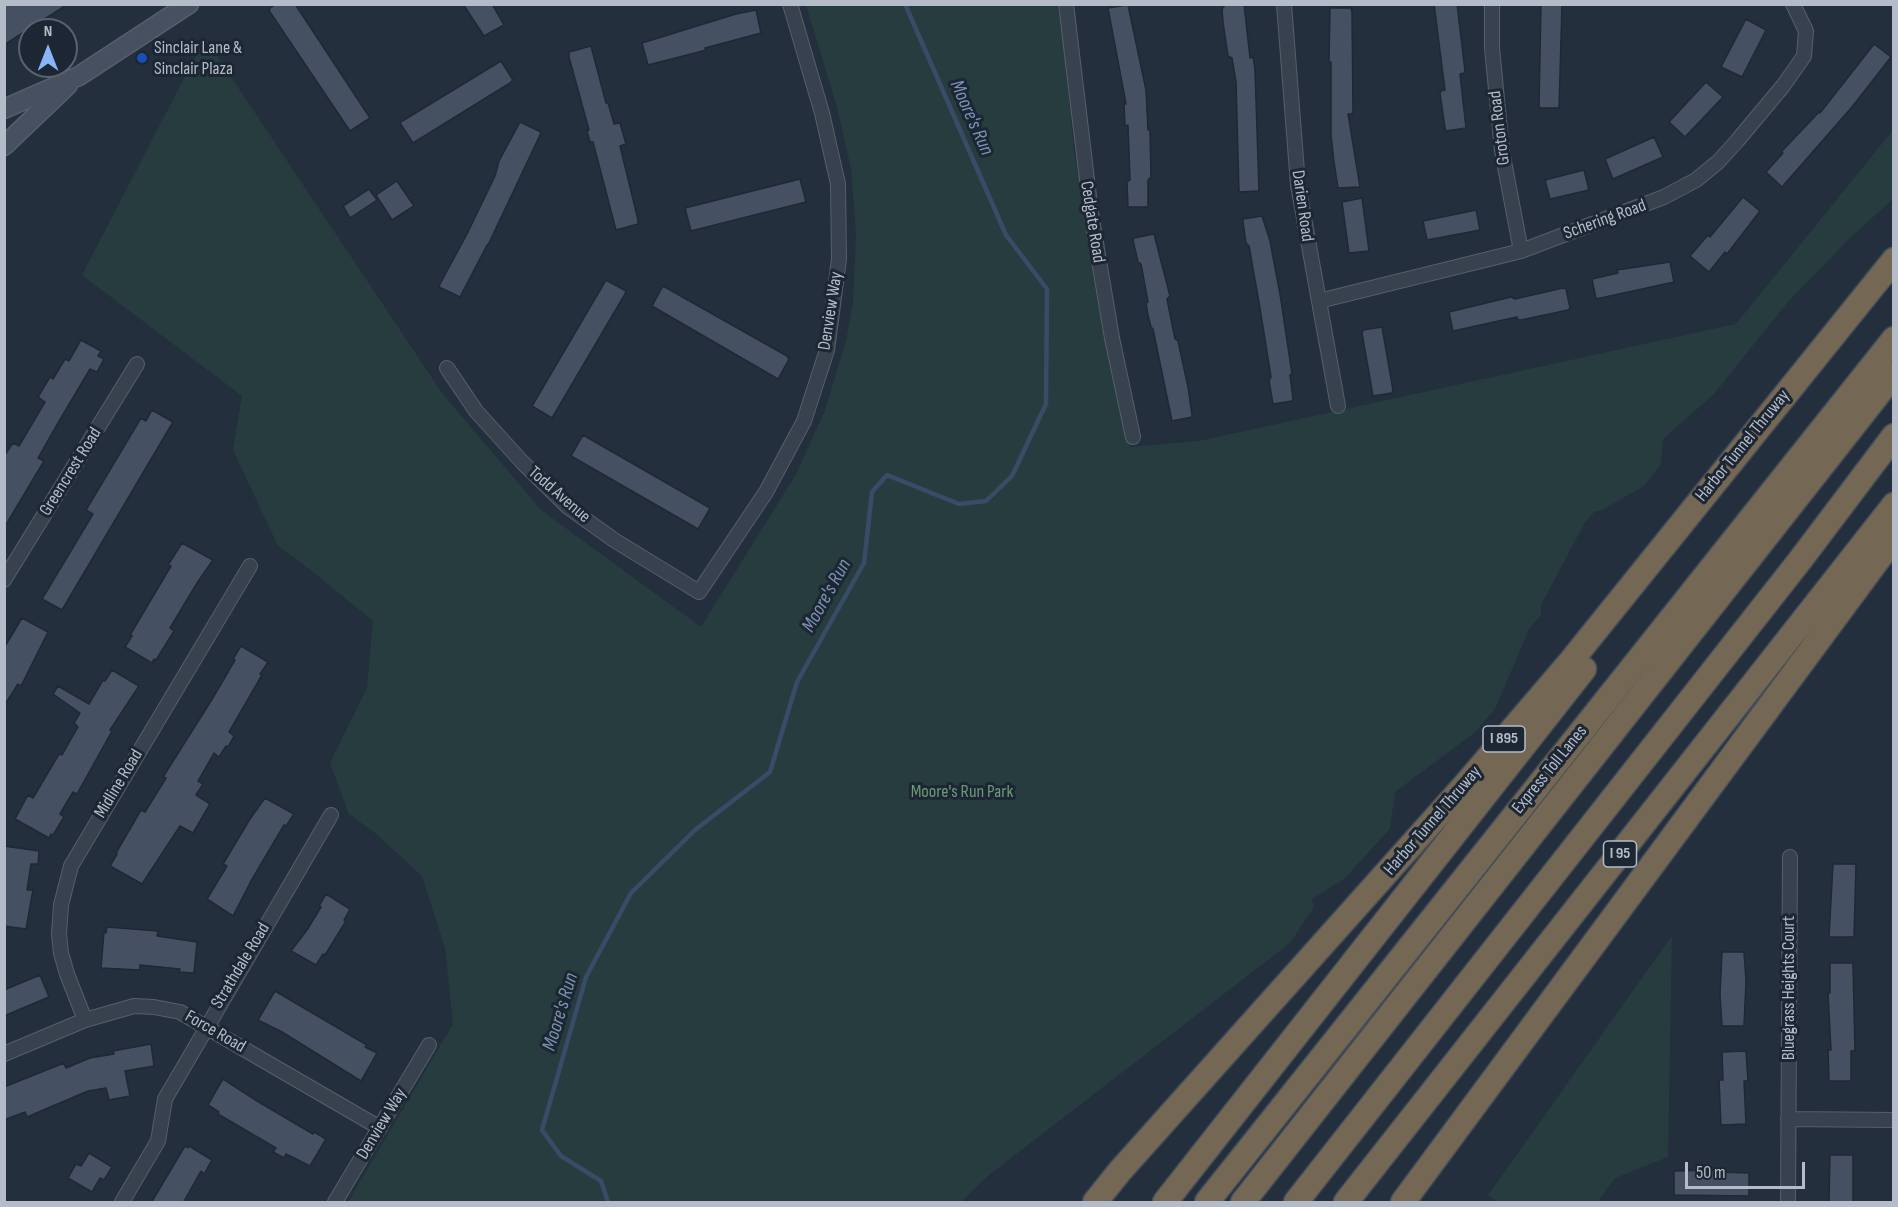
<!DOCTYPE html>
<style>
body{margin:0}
#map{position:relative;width:1898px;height:1207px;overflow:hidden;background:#242f3e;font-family:"Sofia Sans Condensed",sans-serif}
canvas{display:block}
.frame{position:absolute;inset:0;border:6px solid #b4bcc9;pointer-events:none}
.north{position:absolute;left:18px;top:18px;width:60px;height:60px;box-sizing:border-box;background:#1d2633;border:2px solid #59626f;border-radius:50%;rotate:0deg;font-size:16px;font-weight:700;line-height:24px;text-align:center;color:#b4bcc9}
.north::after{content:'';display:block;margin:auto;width:21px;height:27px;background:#8ab4f8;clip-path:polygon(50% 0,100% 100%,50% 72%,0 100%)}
.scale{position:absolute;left:1685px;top:1162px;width:120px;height:27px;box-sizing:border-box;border:3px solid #b4bcc9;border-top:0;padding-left:8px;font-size:18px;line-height:21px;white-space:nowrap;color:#b4bcc9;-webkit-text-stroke:4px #1d2633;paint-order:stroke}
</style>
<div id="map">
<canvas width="1898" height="1207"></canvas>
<div class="frame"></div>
<div class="north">N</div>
<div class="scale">50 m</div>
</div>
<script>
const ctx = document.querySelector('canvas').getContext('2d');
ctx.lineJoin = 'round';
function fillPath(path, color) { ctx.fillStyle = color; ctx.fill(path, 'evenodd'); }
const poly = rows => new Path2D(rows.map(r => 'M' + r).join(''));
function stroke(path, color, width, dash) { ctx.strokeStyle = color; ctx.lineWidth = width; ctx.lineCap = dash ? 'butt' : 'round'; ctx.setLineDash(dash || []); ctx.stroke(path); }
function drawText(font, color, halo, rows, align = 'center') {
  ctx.font = font + ' "Sofia Sans Condensed",sans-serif'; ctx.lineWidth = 6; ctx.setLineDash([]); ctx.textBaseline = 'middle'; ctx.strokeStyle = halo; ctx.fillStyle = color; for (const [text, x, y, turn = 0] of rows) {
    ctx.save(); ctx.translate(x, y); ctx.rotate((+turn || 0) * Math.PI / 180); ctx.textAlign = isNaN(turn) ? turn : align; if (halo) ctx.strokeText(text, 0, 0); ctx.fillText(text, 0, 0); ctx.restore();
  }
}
fillPath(poly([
 [806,5,1057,5,1064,41,1074,151,1130,447,1199,441,1736,324,1893,130,1893,199,1851,237,1787,303,1714,394,1663,439,1661,464,1644,486,1600,511,1595,511,1584,524,1541,605,1541,615,1530,627,1495,709,1474,733,1395,792,1390,829,1344,879,1312,899,1314,907,1290,943,989,1175,961,1202,348,1202,453,1024,445,948,422,876,375,833,349,814,330,763,367,688,373,621,313,572,278,546,233,450,242,396,82,275,205,38,442,393,541,510,701,627,795,476,824,413,846,341,853,303,856,233,851,169,837,107],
 [1672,936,1668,1157,1615,1178,1600,1198,1600,1202,1497,1202,1488,1195]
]), '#263c3f');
stroke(poly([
 [608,1202,601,1181,561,1156,542,1130,586,977,631,893,695,830,770,772,797,682,864,563,872,492,887,475,959,504,986,501,1012,476,1046,404,1047,289,1006,235,905,4]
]), '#394c67', 4.5);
const building = poly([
 [4,4,68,4,4,45,4,4],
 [276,4,295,4,370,118,350,131,270,12,269,9,276,4],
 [463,4,492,4,504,25,484,36,463,4],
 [1226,4,1244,4,1250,58,1253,57,1255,70,1259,191,1239,192,1236,82,1232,58,1228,56,1223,22,1222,9,1226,4],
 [1434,4,1457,4,1465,71,1464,73,1460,74,1466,128,1446,131,1445,128,1440,93,1441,91,1445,90,1434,4],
 [1541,4,1562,5,1559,108,1540,108,1539,105,1541,4],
 [1128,5,1146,90,1148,130,1150,130,1151,177,1148,180,1148,207,1128,207,1127,182,1130,180,1128,125,1125,126,1124,104,1126,104,1108,8,1128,5],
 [1330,8,1351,8,1352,12,1353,111,1352,114,1348,114,1360,187,1338,188,1334,162,1331,135,1331,62,1329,62,1330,8],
 [756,10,761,33,705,48,706,50,695,53,648,65,642,43,736,14,756,10],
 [1746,19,1766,30,1742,77,1721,67,1746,19],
 [1874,44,1891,57,1852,107,1782,187,1766,172,1783,153,1781,152,1819,112,1820,113,1874,44],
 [591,46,606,103,608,103,614,124,620,123,626,144,620,146,638,220,638,224,616,230,593,142,590,142,587,131,589,130,569,57,569,52,591,46],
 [501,61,513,80,510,83,413,143,400,123,404,120,501,61],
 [1706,82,1723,97,1685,137,1669,122,1706,82],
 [520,122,541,132,540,135,488,245,487,245,460,297,439,287,440,284,467,234,495,176,499,161,520,122],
 [1654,137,1663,157,1613,179,1605,159,1654,137],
 [1584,170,1589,190,1550,199,1545,180,1584,170],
 [800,179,806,202,691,231,685,208,800,179],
 [397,181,414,206,392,220,376,195,397,181],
 [369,189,377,200,350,218,343,206,369,189],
 [1743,197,1760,211,1727,254,1725,252,1709,272,1690,256,1708,235,1710,237,1743,197],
 [1362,198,1369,251,1349,253,1342,202,1362,198],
 [1476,210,1480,230,1427,240,1423,221,1476,210],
 [1262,216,1270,241,1280,294,1292,374,1290,375,1293,399,1292,401,1273,404,1269,380,1271,377,1260,308,1249,246,1246,243,1243,222,1243,219,1262,216],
 [1154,234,1170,296,1167,299,1175,339,1178,341,1188,387,1192,415,1192,417,1172,421,1153,329,1151,327,1148,315,1146,303,1148,302,1141,264,1138,262,1133,240,1134,238,1154,234],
 [1670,262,1674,282,1596,299,1592,279,1618,273,1617,270,1670,262],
 [606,280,626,291,625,294,552,418,532,406,606,280],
 [663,286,787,356,789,359,778,379,652,306,663,286],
 [1563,288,1566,289,1570,308,1568,310,1521,320,1518,320,1517,317,1453,331,1449,312,1511,297,1515,299,1563,288],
 [1382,327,1393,390,1392,393,1373,396,1362,333,1363,330,1382,327],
 [81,340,101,351,98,356,104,359,97,372,90,369,58,423,38,458,44,461,4,528,4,456,13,443,19,446,45,402,38,397,50,377,53,379,65,359,69,361,81,340],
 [152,410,173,422,62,610,42,599,93,514,86,510,141,418,146,421,152,410],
 [583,435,710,508,698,529,571,456,583,435],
 [182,543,213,560,197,583,170,628,174,631,156,660,154,659,152,663,125,647,132,636,130,635,171,566,168,565,182,543],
 [22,618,48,632,21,686,18,684,4,706,4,648,22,618],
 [241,646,268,662,260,674,262,675,229,732,234,736,228,747,226,746,219,757,214,753,198,781,203,784,196,795,210,804,193,833,180,826,142,884,110,866,117,854,116,853,141,810,145,812,166,778,163,777,211,701,235,660,233,659,241,646],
 [112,670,139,686,110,730,112,731,77,794,73,792,67,802,60,814,64,817,53,835,51,834,49,838,15,819,28,795,33,798,59,754,62,755,78,727,74,723,80,713,53,694,58,686,89,704,103,680,105,681,112,670],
 [265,798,294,814,286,826,284,825,251,881,233,916,207,899,227,866,223,864,250,819,265,798],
 [4,846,39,851,38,864,31,864,27,890,33,890,26,929,4,926,4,846],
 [1833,864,1856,864,1854,937,1829,937,1833,864],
 [326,894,350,909,344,920,346,921,325,955,323,954,316,965,291,951,307,930,321,907,319,906,326,894],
 [107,927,158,931,157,936,197,942,194,973,179,972,180,969,140,965,140,970,101,968,104,932,106,933,107,927],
 [1722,952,1744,952,1746,981,1744,1026,1722,1026,1720,995,1722,952],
 [1830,963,1853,963,1855,1051,1851,1051,1851,1081,1829,1081,1828,1050,1831,1050,1828,993,1830,993,1830,963],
 [40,975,49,997,4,1016,4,990,40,975],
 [275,991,367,1045,365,1047,377,1053,361,1081,282,1032,258,1020,275,991],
 [151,1044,154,1066,125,1071,130,1096,109,1100,106,1088,88,1091,27,1117,25,1112,4,1120,4,1087,64,1063,66,1068,90,1058,114,1054,113,1051,151,1044],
 [1746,1051,1748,1081,1744,1081,1746,1124,1721,1125,1719,1080,1723,1080,1722,1052,1746,1051],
 [223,1079,257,1101,313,1134,314,1132,326,1139,310,1166,286,1154,284,1158,273,1152,276,1148,218,1114,219,1112,208,1105,223,1079],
 [185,1146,188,1148,189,1146,212,1160,204,1174,201,1171,183,1203,151,1203,185,1146],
 [89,1153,112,1167,104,1180,100,1178,92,1192,68,1178,76,1164,81,1166,89,1153],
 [1830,1155,1853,1155,1853,1203,1829,1203,1830,1155],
 [1719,1170,1719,1172,1749,1173,1749,1196,1674,1195,1674,1171,1719,1170]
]);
fillPath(building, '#455162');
stroke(building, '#1f2835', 1.5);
const street = poly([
 [1066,4,1091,213,1112,338,1133,437],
 [1284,4,1298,185,1338,406],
 [1492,4,1492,48,1502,151,1521,251],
 [1319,301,1521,251,1664,197,1696,180,1718,162,1737,141,1783,86,1804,56,1806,31,1793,4],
 [447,368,476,411,523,463,568,507,614,540,699,592,766,492,804,421,827,350,839,259,838,184,822,113,790,4],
 [4,580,137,364],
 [85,1020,67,974,61,953,59,934,61,905,71,866,250,566],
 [4,1054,85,1020,134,1006,154,1007,180,1012,380,1128],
 [1788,1119,1894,1120],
 [122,1202,158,1141,165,1099,331,815],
 [335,1202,429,1045],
 [1788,1202,1790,857]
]);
const secondary = poly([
 [4,109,79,76,189,4],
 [4,146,68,85]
]);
const highway = poly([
 [1095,1202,1120,1171,1465,785,1571,661,1894,260],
 [1165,1202,1584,669],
 [1207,1202,1894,339],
 [1243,1202,1894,374],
 [1296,1202,1801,559,1894,436],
 [1346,1202,1894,505],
 [1403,1202,1894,538]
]);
stroke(street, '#565f6c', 16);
stroke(secondary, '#565f6c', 21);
stroke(highway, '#434c59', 27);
stroke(street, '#38414e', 14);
stroke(secondary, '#465061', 18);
stroke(highway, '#746855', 24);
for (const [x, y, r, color] of [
 [142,58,6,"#1a4fb4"]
]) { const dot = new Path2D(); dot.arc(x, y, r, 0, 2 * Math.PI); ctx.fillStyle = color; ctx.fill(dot); stroke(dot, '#1d2633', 2); }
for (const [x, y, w] of [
 [1504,739,42],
 [1620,854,33]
]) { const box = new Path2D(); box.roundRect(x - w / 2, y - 13, w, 26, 4.5); ctx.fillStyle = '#1d2633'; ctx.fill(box); stroke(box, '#b4bcc9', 1.5); }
drawText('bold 16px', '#b4bcc9', null, [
 ["I 895",1504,739],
 ["I 95",1620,854]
]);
drawText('18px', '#b4bcc9', '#1d2633', [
 ["Sinclair Lane &",154,48],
 ["Sinclair Plaza",154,69]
], 'left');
drawText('18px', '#b4bcc9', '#1d2633', [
 ["Groton Road",1500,128,-97],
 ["Darien Road",1302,206,82],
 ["Schering Road",1605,220,-20],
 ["Cedgate Road",1092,222,81],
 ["Denview Way",831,311,-81],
 ["Harbor Tunnel Thruway",1743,446,-51],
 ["Greencrest Road",71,472,-58],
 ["Todd Avenue",559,495,41],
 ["Express Toll Lanes",1550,770,-51],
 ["Midline Road",119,784,-59],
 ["Harbor Tunnel Thruway",1433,821,-49],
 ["Strathdale Road",241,966,-59],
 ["Bluegrass Heights Court",1789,988,-90],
 ["Force Road",215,1032,30],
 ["Denview Way",382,1124,-59]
]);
drawText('18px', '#6b9a76', '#1d2633', [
 ["Moore's Run Park",962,792]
]);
drawText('italic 20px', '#7c92b1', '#1d2633', [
 ["Moore's Run",971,118,66],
 ["Moore's Run",827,596,-61],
 ["Moore's Run",561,1012,-73]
]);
</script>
